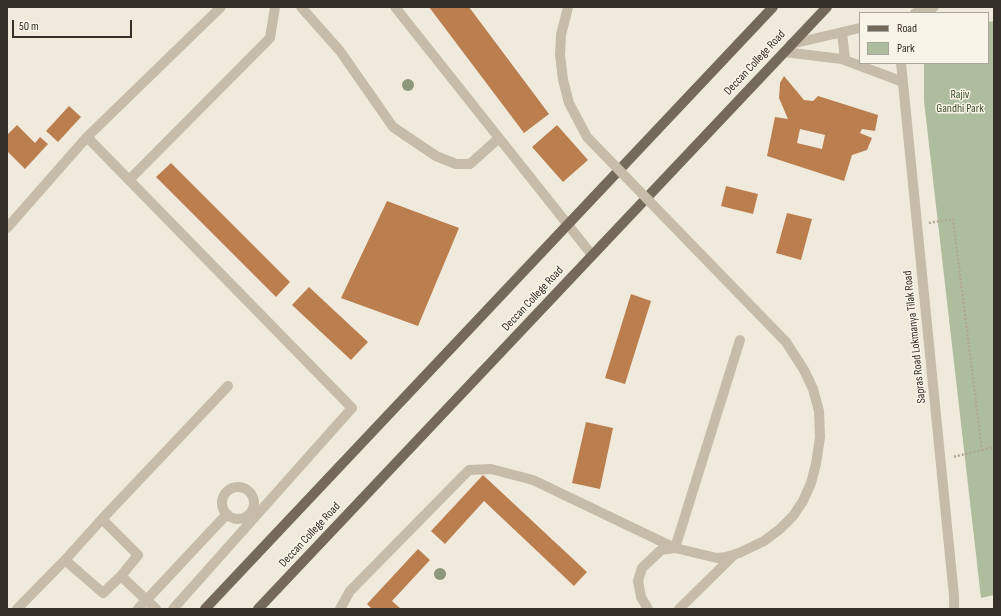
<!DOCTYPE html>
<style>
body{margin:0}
#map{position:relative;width:1001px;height:616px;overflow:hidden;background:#f0eadc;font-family:"Sofia Sans Condensed",sans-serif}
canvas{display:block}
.frame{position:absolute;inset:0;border:8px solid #352f29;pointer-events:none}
.legend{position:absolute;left:859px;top:12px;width:130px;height:52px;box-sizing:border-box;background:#f8f4e8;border:1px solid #aaa59c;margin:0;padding:5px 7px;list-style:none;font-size:12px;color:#352f29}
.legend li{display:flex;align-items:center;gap:8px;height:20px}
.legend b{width:20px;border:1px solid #aaa59c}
.scale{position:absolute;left:12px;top:20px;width:120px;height:18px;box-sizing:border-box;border:2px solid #352f29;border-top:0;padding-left:5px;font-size:12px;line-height:14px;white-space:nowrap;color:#352f29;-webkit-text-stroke:3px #f8f4e8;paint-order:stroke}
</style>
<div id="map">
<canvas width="1001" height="616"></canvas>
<div class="frame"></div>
<ul class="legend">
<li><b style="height:5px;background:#75695b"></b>Road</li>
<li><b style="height:11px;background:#adbd9e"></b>Park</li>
</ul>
<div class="scale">50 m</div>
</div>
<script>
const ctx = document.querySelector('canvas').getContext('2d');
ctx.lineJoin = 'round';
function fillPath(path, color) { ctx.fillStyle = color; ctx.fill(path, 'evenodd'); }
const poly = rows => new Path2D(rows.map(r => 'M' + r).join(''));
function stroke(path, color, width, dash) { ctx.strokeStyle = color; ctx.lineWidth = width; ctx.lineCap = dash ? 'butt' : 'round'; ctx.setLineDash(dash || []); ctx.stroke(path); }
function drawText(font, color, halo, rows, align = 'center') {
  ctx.font = font + ' "Sofia Sans Condensed",sans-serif'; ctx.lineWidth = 3; ctx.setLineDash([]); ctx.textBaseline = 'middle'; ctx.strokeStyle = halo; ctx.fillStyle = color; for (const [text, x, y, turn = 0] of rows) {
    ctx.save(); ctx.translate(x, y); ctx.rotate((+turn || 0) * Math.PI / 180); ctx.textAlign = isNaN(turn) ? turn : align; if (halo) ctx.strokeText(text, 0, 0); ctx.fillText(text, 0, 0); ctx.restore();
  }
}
fillPath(poly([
 [994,21,994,595,981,598,924,101,924,63,988,63,988,22]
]), '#adbd9e');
fillPath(poly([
 [429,7,469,7,549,114,524,133],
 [784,76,804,100,813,101,818,96,878,115,875,131,862,129,860,133,872,138,867,150,852,155,844,181,767,156,775,117,788,119,779,98,780,83],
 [800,129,825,135,822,149,797,143],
 [69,106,81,117,58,142,46,131],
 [17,125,35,143,40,137,48,144,25,169,7,151,7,135],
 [557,125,588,160,563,182,532,147],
 [171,163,290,282,276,297,156,177],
 [726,186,758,194,753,214,721,206],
 [387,201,459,228,418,326,341,298],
 [787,213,812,219,801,260,776,253],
 [309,287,368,342,351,360,292,305],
 [631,294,651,301,625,384,605,378],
 [586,422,613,428,600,489,572,483],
 [483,475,587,572,574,586,484,501,445,544,431,531],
 [418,549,430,560,392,601,401,609,372,609,367,604]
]), '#bb7e4f');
stroke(poly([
 [929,223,953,219,982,450,953,457],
 [982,450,994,447]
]), '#b2a794', 2.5, [2, 2]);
stroke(poly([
 [301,7,340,51,393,127,436,156,456,164,470,164,499,138],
 [395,7,592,255],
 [915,13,934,7],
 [842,32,845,60],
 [791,44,860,28],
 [784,52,842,59,903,82],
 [901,63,954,596,954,609],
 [87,137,352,408,173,609],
 [129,180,270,38,275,7],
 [7,228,87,137,221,7],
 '222 503a16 16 0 1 1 32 0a16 16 0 1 1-32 0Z',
 [102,519,138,555,121,576],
 [65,560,103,593,121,576,156,609],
 [17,609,65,560,102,519,228,386],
 [138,609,227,514],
 [340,609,350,591,469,470,491,469,533,480,675,548,717,558,726,557,739,553],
 [648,609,641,597,638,581,642,568,661,550,675,548,740,340],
 [679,609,734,555]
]), '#c7bca9', 10);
stroke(poly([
 [205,609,773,7],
 [258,609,827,7]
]), '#75695b', 10);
stroke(poly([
 [568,7,561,35,560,55,563,80,569,103,587,137,786,342,804,370,813,389,819,411,820,437,816,464,811,483,803,501,793,516,780,529,764,541,739,553]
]), '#c7bca9', 10);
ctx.fillStyle = '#8e967c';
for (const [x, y] of [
 [408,85],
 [440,574]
]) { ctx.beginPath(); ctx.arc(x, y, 6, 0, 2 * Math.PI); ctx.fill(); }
drawText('12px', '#352f29', '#f8f4e8', [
 ["Deccan College Road",755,63,-47],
 ["Deccan College Road",533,299,-47],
 ["Sapras Road Lokmanya Tilak Road",915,337,-96],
 ["Deccan College Road",310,535,-47]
]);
drawText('12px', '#3e512e', '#f8f4e8', [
 ["Rajiv",960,95],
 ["Gandhi Park",960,109]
]);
</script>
